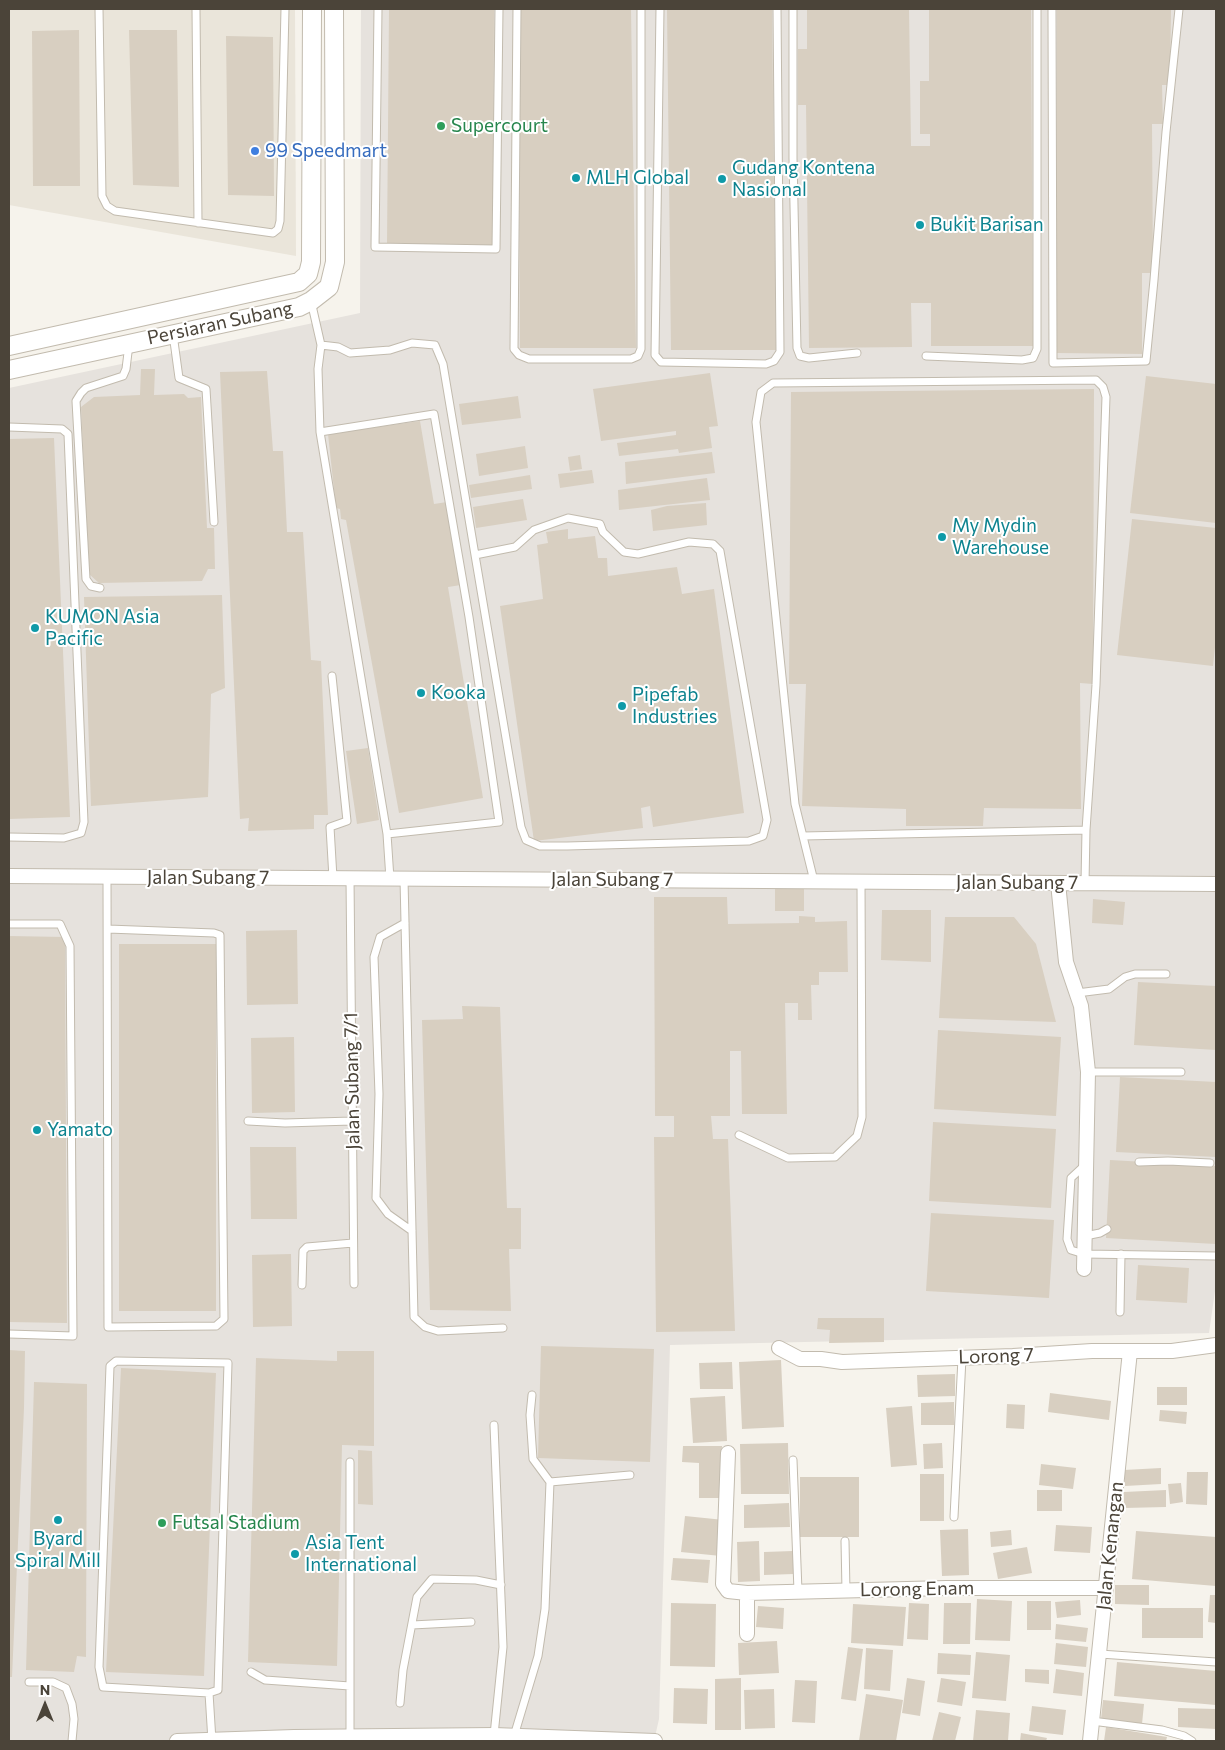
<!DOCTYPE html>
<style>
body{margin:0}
#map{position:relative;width:1225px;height:1750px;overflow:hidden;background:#f6f3ec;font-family:Commissioner,sans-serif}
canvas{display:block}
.frame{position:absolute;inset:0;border:10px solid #4b4439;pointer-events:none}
.north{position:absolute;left:20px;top:1680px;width:50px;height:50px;-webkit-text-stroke:4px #fff;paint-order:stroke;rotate:0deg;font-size:14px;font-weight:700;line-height:20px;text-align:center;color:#4b4439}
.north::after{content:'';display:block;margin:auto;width:18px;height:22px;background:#4b4439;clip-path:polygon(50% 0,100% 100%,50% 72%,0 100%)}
</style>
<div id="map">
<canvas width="1225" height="1750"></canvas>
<div class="frame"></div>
<div class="north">N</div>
</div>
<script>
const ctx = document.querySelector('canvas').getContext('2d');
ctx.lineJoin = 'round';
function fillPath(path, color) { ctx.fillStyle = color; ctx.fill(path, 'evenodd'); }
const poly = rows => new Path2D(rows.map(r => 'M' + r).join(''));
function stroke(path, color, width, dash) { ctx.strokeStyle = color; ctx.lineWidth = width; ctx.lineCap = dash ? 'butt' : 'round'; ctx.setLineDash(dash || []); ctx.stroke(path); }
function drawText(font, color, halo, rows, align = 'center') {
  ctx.font = font + ' Commissioner,sans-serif'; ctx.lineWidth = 4; ctx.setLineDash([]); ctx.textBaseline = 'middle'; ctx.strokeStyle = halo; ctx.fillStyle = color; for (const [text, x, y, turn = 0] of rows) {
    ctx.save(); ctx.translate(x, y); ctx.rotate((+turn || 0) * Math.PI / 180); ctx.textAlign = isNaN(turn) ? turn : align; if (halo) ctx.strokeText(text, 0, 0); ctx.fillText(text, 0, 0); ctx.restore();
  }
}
fillPath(poly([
 [9,9,295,9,296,256,9,205]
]), '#eae5da');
fillPath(poly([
 [361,9,1216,9,1216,1284,1209,1333,670,1345,659,1719,654,1741,9,1741,9,388,360,313]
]), '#e6e2dd');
fillPath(poly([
 [389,9,494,9,493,245,387,244],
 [518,9,631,9,636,348,520,348],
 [667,9,772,9,776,350,671,350],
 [807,9,909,9,911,146,930,146,930,134,920,134,920,81,929,81,929,9,1031,9,1033,346,931,346,931,303,911,303,912,347,809,348,806,105,798,105,798,49,807,49],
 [1057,9,1171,9,1170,85,1162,85,1163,124,1152,124,1153,273,1142,273,1142,354,1057,353],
 [79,30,80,186,33,186,32,31],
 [129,30,177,30,179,187,133,185],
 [226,36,273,37,274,196,228,195],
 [141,369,155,369,154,395,184,394,188,398,201,397,207,528,214,528,215,569,208,569,202,581,99,583,89,574,81,407,94,397,140,395],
 [267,371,273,451,283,451,287,532,303,532,311,660,321,661,328,815,314,815,314,829,248,831,249,818,240,819,220,372],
 [710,373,718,426,709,427,712,448,679,453,678,449,619,456,617,443,676,435,676,431,601,441,593,389],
 [1146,376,1216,384,1216,523,1130,513],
 [1094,389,1093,684,1080,683,1081,809,984,808,983,826,906,826,906,809,802,806,806,684,789,684,791,392],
 [518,396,521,418,462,425,459,404],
 [420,421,434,504,447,502,461,585,448,587,483,798,399,813,346,520,341,519,340,509,336,508,328,434],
 [54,438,70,817,9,819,9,439],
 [525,446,528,468,479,476,476,454],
 [712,452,715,473,626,484,625,462],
 [580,455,582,469,570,471,568,457],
 [592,470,594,483,560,488,558,474],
 [530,475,532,489,471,498,469,485],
 [707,478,710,500,619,510,618,490],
 [523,499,527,520,476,528,473,507],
 [706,503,707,525,653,531,651,510,667,506],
 [1132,519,1216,528,1216,638,1213,666,1117,655],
 [568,529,568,539,595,536,598,558,607,558,608,576,677,567,682,594,714,589,744,813,653,827,650,806,641,808,643,828,534,841,500,606,543,599,537,545,548,543,546,532],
 [222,595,225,688,211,694,208,797,91,806,84,597],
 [368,748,379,820,357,824,346,751],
 [775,886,804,886,804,911,775,911],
 [654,897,727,897,728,924,799,923,799,916,815,917,815,922,847,921,848,972,819,972,819,985,811,985,812,1020,798,1020,798,1003,785,1003,787,1114,742,1114,741,1051,730,1051,730,1116,711,1116,713,1139,728,1139,735,1331,656,1332,654,1137,674,1137,674,1116,655,1116],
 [1093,899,1125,902,1123,925,1092,923],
 [882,910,931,910,931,962,881,960],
 [945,917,1014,917,1036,944,1056,1022,939,1018],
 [297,930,298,1004,247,1005,246,931],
 [9,936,65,937,67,1323,9,1322],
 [119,944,216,944,216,1311,119,1311],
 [1138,982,1216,986,1216,1050,1134,1045],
 [462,1006,500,1007,507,1208,521,1208,521,1249,509,1249,511,1311,430,1310,422,1020,463,1019],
 [938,1030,1061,1037,1056,1116,934,1109],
 [294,1037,295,1112,252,1113,251,1038],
 [1120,1077,1216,1082,1216,1157,1116,1152],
 [933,1122,1056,1129,1051,1208,929,1201],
 [250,1147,296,1147,297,1219,251,1219],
 [1110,1160,1216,1166,1216,1244,1106,1238],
 [931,1213,1054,1220,1049,1298,926,1291],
 [291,1254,292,1326,253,1327,252,1255],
 [1138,1265,1189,1268,1187,1303,1136,1300],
 [818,1318,884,1318,884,1342,829,1343,830,1330,817,1329],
 [541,1346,654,1349,650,1462,538,1458],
 [9,1350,25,1351,24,1408,12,1677,9,1677],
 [337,1351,374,1351,374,1446,342,1445,337,1666,248,1662,256,1358,337,1361],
 [781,1360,784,1427,742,1429,739,1362],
 [732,1362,733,1389,700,1389,699,1363],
 [121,1368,216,1373,204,1676,106,1672],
 [955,1374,955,1396,918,1397,917,1375],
 [34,1382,87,1384,86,1657,77,1656,74,1672,26,1670],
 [1157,1387,1187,1387,1187,1405,1157,1405],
 [1050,1393,1111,1401,1109,1420,1048,1412],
 [725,1396,727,1441,693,1443,690,1398],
 [954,1402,954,1425,921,1425,921,1403],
 [1007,1404,1025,1405,1024,1429,1006,1428],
 [912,1406,917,1465,891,1467,886,1408],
 [1160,1410,1187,1412,1186,1424,1159,1421],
 [788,1443,789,1494,741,1494,740,1444],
 [942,1443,943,1468,924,1469,923,1444],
 [683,1446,722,1446,720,1498,699,1498,699,1463,682,1462],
 [358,1450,372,1451,373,1505,358,1504],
 [1041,1464,1076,1468,1073,1489,1039,1485],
 [1161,1468,1161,1484,1125,1486,1124,1470],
 [1187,1472,1208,1472,1207,1505,1186,1504],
 [920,1474,944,1474,944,1521,920,1521],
 [800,1477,859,1477,859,1537,800,1537],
 [1181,1483,1183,1502,1170,1504,1168,1484],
 [1037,1490,1062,1490,1062,1511,1037,1511],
 [1166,1490,1166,1507,1124,1508,1124,1492],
 [789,1503,790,1527,744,1528,744,1505],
 [685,1516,724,1520,721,1556,681,1552],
 [1056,1525,1092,1527,1090,1553,1054,1551],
 [968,1529,969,1575,942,1576,940,1530],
 [1011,1530,1012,1545,991,1547,990,1532],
 [1136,1531,1216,1537,1216,1586,1132,1579],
 [759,1541,760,1581,738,1582,737,1542],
 [1027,1547,1032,1573,998,1579,993,1553],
 [793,1551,794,1574,764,1575,764,1552],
 [673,1558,710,1560,708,1583,671,1580],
 [1115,1585,1149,1585,1149,1605,1115,1604],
 [1210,1595,1216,1595,1216,1623,1208,1622],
 [977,1599,1012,1601,1010,1641,975,1640],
 [1080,1600,1081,1615,1057,1618,1055,1602],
 [1027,1601,1051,1601,1051,1630,1027,1630],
 [671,1603,716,1604,715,1667,670,1666],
 [909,1603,929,1604,928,1640,907,1639],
 [944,1603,971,1603,970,1644,943,1644],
 [853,1604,906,1607,903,1646,851,1643],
 [758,1606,784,1608,783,1629,756,1627],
 [1142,1608,1203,1608,1203,1638,1142,1638],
 [1056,1624,1088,1628,1086,1642,1055,1639],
 [777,1641,779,1673,739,1675,738,1643],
 [1056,1643,1088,1647,1086,1667,1054,1664],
 [848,1647,863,1649,856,1701,841,1699],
 [866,1648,893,1650,890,1691,864,1689],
 [976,1652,1010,1655,1006,1701,972,1698],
 [938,1653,971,1655,970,1675,937,1674],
 [1117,1662,1216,1671,1216,1705,1114,1696],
 [1025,1669,1049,1670,1049,1684,1025,1682],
 [1056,1669,1084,1673,1082,1696,1053,1693],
 [741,1678,741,1730,715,1730,715,1679],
 [907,1678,925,1681,920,1716,902,1713],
 [941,1678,966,1682,962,1706,937,1702],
 [795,1680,817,1681,815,1723,792,1722],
 [674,1688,708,1689,707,1724,673,1723],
 [774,1689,775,1728,745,1729,744,1690],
 [866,1694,903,1700,896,1741,859,1741],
 [1103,1700,1144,1704,1142,1724,1101,1719],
 [1032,1706,1066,1710,1063,1735,1029,1731],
 [1178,1708,1216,1709,1216,1729,1178,1727],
 [976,1710,1010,1713,1008,1741,973,1741],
 [939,1712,961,1717,955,1741,932,1741],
 [1106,1727,1167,1737,1166,1741,1104,1741],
 [1021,1733,1047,1738,1046,1741,1020,1741]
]), '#d8cfc1');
const service = poly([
 [99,9,102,196,107,206,115,211,273,233,278,229,280,221,285,9],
 [196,9,198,223],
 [378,9,375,247,496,249,499,9],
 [517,9,514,349,519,355,529,359,631,359,638,356,641,349,641,9],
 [660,9,655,355,661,362,766,364,774,361,780,352,777,9],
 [793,9,793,158,797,348,800,356,809,358,857,353],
 [1052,9,1053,363,1146,361,1154,280,1166,132,1179,9],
 [311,301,321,345,318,369,320,432,387,834,390,879],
 [173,334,179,378,206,389,214,522],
 [321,345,338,347,350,353,390,350,412,343,435,345,443,364,475,555,521,827,526,840,540,846,567,846,749,841,763,836,767,820,720,551,713,544,689,542,638,554,624,552,603,532,600,524,568,518,534,530,515,547,475,555],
 [926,356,1022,360,1033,358,1037,349,1037,9],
 [9,427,62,429,68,434,84,822,81,833,64,838,9,837],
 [320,432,434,414,469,617,499,822,387,834],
 [100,588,91,586,86,579,76,401,81,393,86,388,123,376,126,369,129,344],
 [332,676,347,821,330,827,333,878],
 [803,836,1086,830],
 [107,877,108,1327,216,1326,224,1319,220,935,214,933,108,929],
 [350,878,354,1284],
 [404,879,414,1317,425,1327,438,1331,503,1328],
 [814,881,795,804,756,422,761,392,773,383,1096,380,1103,387,1106,397,1096,685,1086,830,1085,883],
 [405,923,380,937,374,957,379,1094,376,1198,388,1214,412,1231],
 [9,924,60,924,70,946,73,1336,9,1334],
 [1077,993,1109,989,1125,977,1135,974,1166,974],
 [1088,1072,1181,1072],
 [248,1121,285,1123,352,1121],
 [739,1135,788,1158,835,1157,857,1136,862,1117,861,882],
 [1139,1162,1168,1161,1210,1163],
 [1085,1165,1071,1178,1067,1239,1071,1250,1084,1254,1216,1256],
 [1085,1236,1100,1233,1107,1229],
 [302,1285,303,1251,307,1247,353,1243],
 [1120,1312,1121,1254],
 [793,1460,798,1591],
 [350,1462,350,1736],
 [550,1482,630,1475],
 [954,1517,962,1358],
 [845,1541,846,1591],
 [412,1625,471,1622],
 [1100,1654,1216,1662],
 [251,1672,265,1680,350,1686],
 [29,1682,53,1682,66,1688,72,1704,74,1719,72,1741],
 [209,1693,103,1687,99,1667,110,1366,116,1361,228,1363,218,1690,209,1693,212,1741],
 [400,1703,403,1670,417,1597,432,1579,476,1580,501,1585],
 [1092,1721,1162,1730,1184,1736,1192,1741],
 [494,1735,503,1647,494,1425],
 [514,1736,538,1656,545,1609,550,1482,533,1459,530,1415,532,1395]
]);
const minor = poly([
 [9,876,1216,884],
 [1058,883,1066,962,1081,1006,1088,1072,1084,1269],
 [779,1348,800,1359,821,1359,842,1362,1013,1356,1092,1351,1172,1351,1216,1345],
 [728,1453,723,1584,728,1591,747,1593,947,1588,1106,1588],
 [747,1634,747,1593],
 [177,1741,294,1737,494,1735,655,1741],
 [1090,1741,1130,1351]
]);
const tertiary = poly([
 [9,346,299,282,308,274,311,262,312,9],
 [9,370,299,307,311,301,329,287,335,262,334,9]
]);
stroke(service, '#c2bbae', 9);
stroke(minor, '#c2bbae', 16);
stroke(tertiary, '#c2bbae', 20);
stroke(service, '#fff', 7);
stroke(minor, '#fff', 14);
stroke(tertiary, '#fff', 18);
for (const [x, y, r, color] of [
 [441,126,5,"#2e9e5b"],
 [255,151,5,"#3f7fe0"],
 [576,178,5,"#0f9aa8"],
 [722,179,5,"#0f9aa8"],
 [920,225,5,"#0f9aa8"],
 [942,537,5,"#0f9aa8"],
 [35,628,5,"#0f9aa8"],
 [421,693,5,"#0f9aa8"],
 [622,706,5,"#0f9aa8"],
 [37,1130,5,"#0f9aa8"],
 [58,1520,5,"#0f9aa8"],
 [162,1523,5,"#2e9e5b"],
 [295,1554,5,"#0f9aa8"]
]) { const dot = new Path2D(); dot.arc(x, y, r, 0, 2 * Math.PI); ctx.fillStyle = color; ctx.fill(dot); stroke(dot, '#fff', 2); }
drawText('19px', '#27864d', '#fff', [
 ["Supercourt",451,126],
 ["Futsal Stadium",172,1523]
], 'left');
drawText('19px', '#366cbe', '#fff', [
 ["99 Speedmart",265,151]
], 'left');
drawText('19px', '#0d838f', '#fff', [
 ["Gudang Kontena",732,168],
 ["Nasional",732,190],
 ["MLH Global",586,178],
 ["Bukit Barisan",930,225],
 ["My Mydin",952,526],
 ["Warehouse",952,548],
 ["KUMON Asia",45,617],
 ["Pacific",45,639],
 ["Kooka",431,693],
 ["Pipefab",632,695],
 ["Industries",632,717],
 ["Yamato",47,1130],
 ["Byard",58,1539,"center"],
 ["Spiral Mill",58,1561,"center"],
 ["Asia Tent",305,1543],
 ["International",305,1565]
], 'left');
drawText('19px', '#4b4439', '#fff', [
 ["Persiaran Subang",220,323,-12],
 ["Jalan Subang 7",208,878],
 ["Jalan Subang 7",612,880],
 ["Jalan Subang 7",1017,883],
 ["Jalan Subang 7/1",352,1081,-91],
 ["Lorong 7",996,1356,-2],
 ["Jalan Kenangan",1110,1546,-84],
 ["Lorong Enam",917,1589,-1]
]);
</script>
